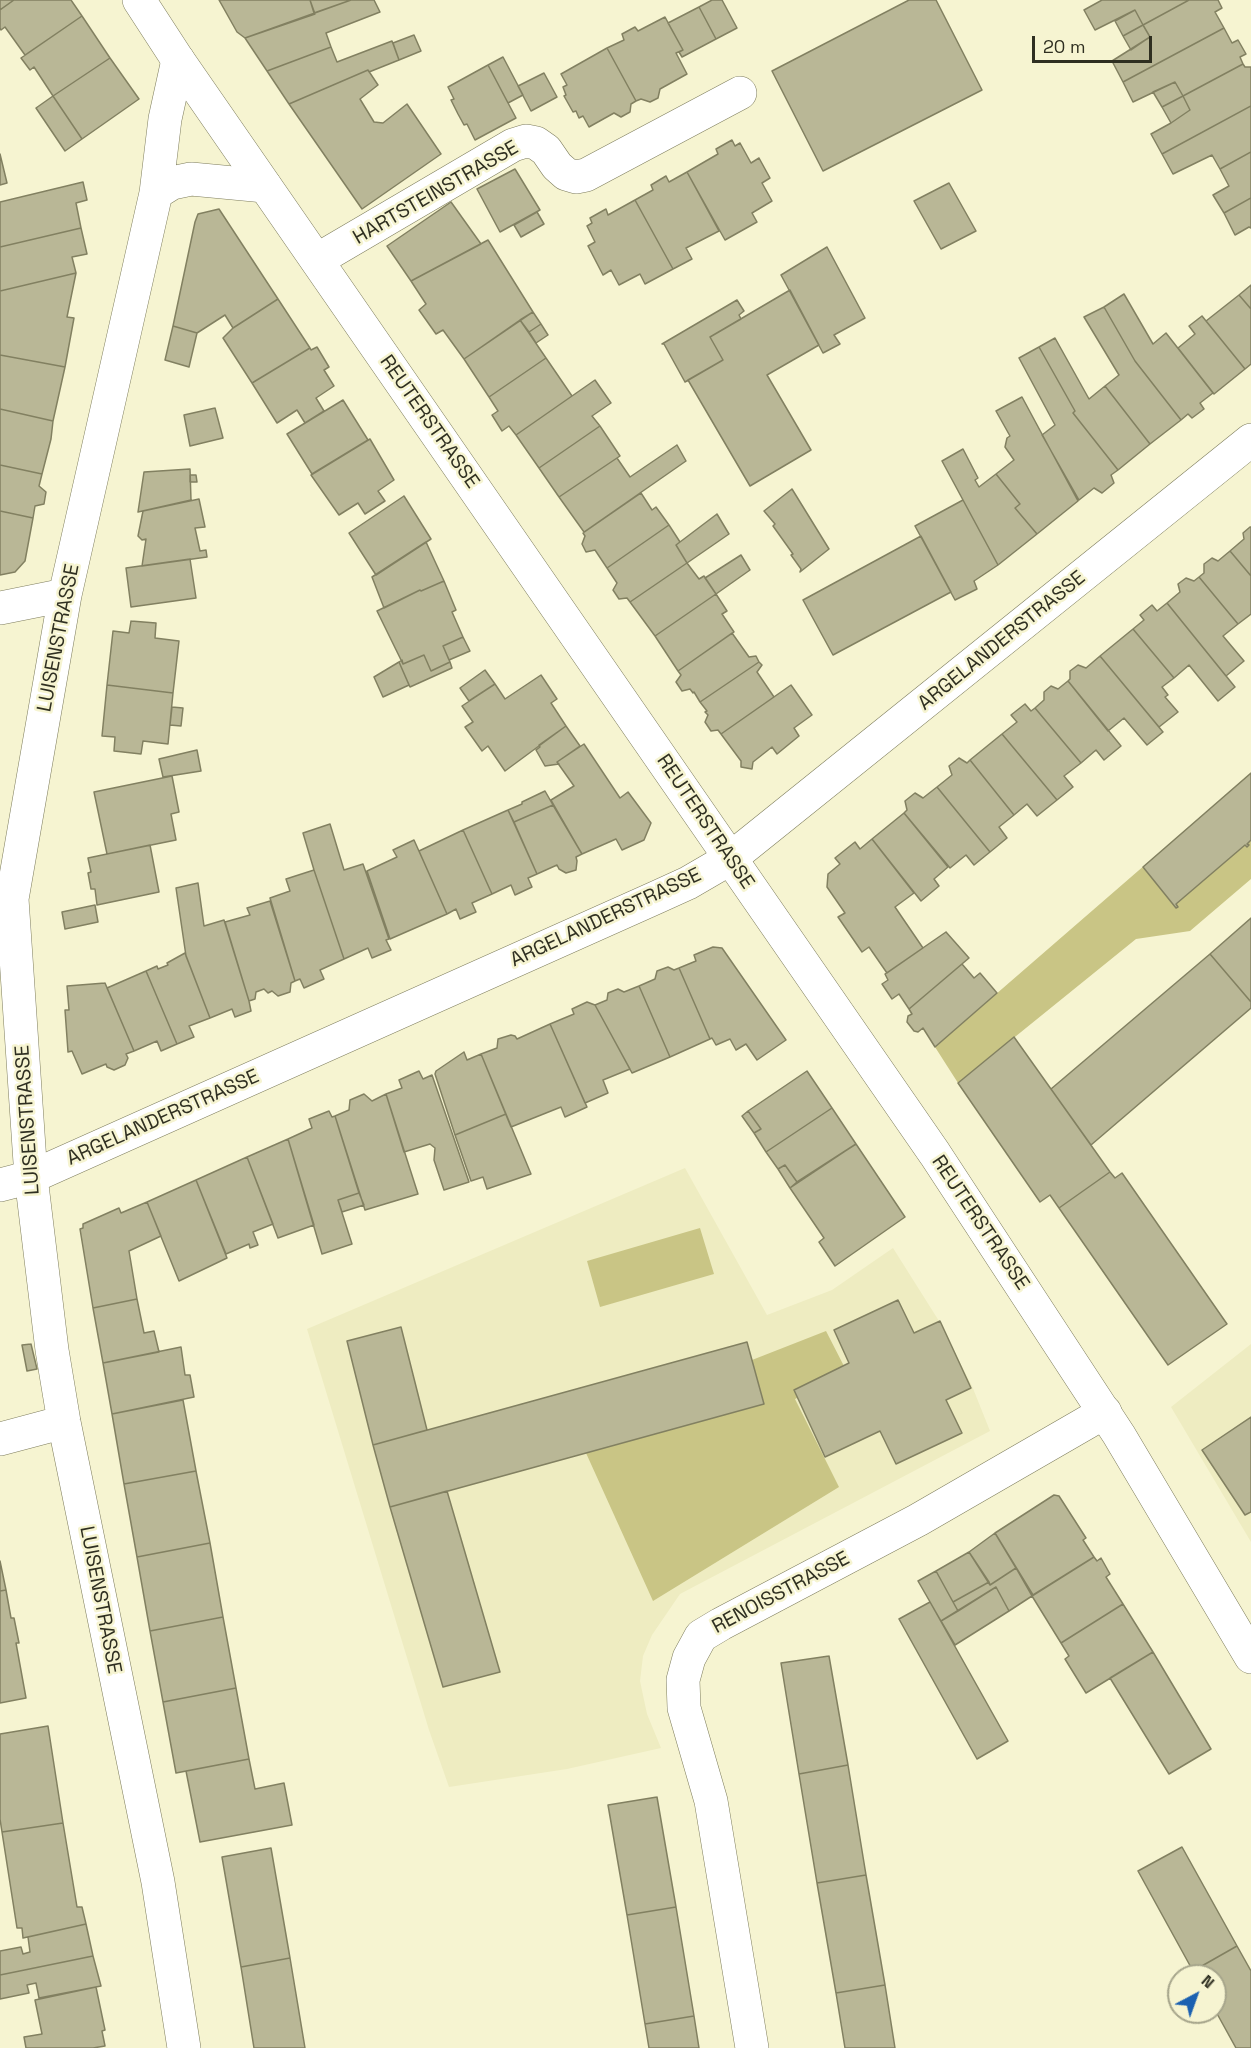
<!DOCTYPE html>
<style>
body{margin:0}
#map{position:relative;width:1251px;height:2048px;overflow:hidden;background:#f6f4d1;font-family:"Space Grotesk",sans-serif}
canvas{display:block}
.north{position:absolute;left:1167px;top:1964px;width:60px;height:60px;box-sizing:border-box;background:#f6f4d1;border:2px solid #a6a58b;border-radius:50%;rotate:41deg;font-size:16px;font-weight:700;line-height:24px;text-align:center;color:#2f2f21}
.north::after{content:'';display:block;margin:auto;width:21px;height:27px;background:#1b61b1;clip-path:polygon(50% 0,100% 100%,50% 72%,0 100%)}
.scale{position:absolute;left:1032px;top:36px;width:120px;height:27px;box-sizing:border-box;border:3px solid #2f2f21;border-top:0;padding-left:8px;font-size:18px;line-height:21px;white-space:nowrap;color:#2f2f21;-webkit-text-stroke:4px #f6f4d1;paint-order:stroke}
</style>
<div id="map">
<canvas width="1251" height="2048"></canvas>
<div class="north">N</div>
<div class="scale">20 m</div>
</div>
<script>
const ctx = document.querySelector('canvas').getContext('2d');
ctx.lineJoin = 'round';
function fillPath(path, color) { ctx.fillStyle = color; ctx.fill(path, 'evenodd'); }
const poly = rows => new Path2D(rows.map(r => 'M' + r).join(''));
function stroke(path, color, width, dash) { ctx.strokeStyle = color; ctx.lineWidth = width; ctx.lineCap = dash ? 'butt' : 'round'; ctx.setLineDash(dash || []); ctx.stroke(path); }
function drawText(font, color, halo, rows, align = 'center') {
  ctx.font = font + ' "Space Grotesk",sans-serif'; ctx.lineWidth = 5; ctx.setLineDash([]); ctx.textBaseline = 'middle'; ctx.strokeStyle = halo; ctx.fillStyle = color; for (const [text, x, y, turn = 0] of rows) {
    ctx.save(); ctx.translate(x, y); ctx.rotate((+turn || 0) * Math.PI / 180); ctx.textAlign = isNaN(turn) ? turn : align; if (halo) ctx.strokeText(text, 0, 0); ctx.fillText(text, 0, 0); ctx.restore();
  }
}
fillPath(poly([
 [685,1168,767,1315,832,1290,893,1248,939,1321,972,1386,990,1431,680,1594,652,1635,643,1656,640,1681,647,1714,661,1748,567,1769,449,1787,429,1730,307,1329],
 [1251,1344,1251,1542,1171,1407]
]), '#eeecc1');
fillPath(poly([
 [1251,773,1251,879,1190,931,1136,939,958,1083,935,1047],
 [700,1228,714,1274,600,1307,587,1261],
 [826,1331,847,1372,795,1399,839,1487,653,1601,586,1453,764,1404,752,1360]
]), '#c9c585');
const building = poly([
 [0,0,14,0,0,10,0,0],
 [14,0,71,0,82,16,25,55,5,27,1,30,0,28,0,10,14,0],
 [219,0,310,0,315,14,245,38,237,32,219,0],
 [310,0,351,0,314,13,310,0],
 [351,0,374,0,380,12,326,33,331,47,267,71,245,38,351,0],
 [712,0,722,0,737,28,716,39,699,7,712,0],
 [909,0,936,0,982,90,823,171,772,71,909,0],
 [1102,0,1189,0,1143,25,1135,10,1095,30,1084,10,1102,0],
 [1189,0,1218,0,1222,8,1215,12,1224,28,1123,82,1112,61,1150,37,1143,25,1189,0],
 [699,7,716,39,682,57,679,52,683,50,668,23,699,7],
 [1135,10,1143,25,1123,36,1115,21,1135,10],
 [82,16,110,58,53,96,34,67,30,70,21,58,82,16],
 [665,17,683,50,676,53,687,74,660,89,658,98,650,102,641,99,636,101,607,48,624,40,622,34,635,27,638,31,665,17],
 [1143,25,1150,37,1131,50,1123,36,1143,25],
 [1224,28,1232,43,1238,40,1246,54,1240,57,1243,64,1183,96,1175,82,1133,102,1123,82,1224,28],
 [414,35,421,51,399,60,393,43,414,35],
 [392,41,399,60,369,72,368,70,289,104,267,71,331,47,337,62,392,41],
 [607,48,636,101,631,104,630,112,621,117,614,113,589,127,583,116,579,118,576,111,573,112,564,96,566,95,563,87,567,85,561,74,607,48],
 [503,57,523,95,508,103,488,65,503,57],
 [110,58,139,99,82,139,53,96,110,58],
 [1243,64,1245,67,1251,67,1251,106,1162,154,1151,134,1171,123,1190,110,1183,96,1243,64],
 [488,65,516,118,475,140,467,124,464,125,458,114,451,100,454,99,448,87,488,65],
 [368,70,378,85,360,99,374,122,383,123,407,104,441,154,362,209,289,104,368,70],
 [544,73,557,97,531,111,518,86,544,73],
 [1175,82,1183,96,1162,107,1153,92,1175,82],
 [53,96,82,139,65,151,36,108,53,96],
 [1183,96,1190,110,1171,123,1162,107,1183,96],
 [1251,106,1251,152,1220,169,1212,155,1173,174,1162,154,1251,106],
 [732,140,735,146,740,143,751,163,759,158,770,178,762,183,772,201,752,213,757,222,725,240,687,172,718,154,716,149,732,140],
 [1251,152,1251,198,1224,213,1213,195,1229,186,1220,169,1251,152],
 [0,154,7,183,0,185,0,154],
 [515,169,540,210,500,232,477,189,515,169],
 [687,172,719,231,686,248,692,259,673,269,635,200,653,190,651,185,666,176,669,182,687,172],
 [83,182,87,200,76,203,81,228,0,247,0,202,83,182],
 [949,183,976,231,941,249,914,201,949,183],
 [1251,198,1251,228,1249,227,1235,235,1224,213,1251,198],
 [635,200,673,269,645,284,640,274,619,285,611,270,603,275,588,246,595,242,587,226,592,223,590,218,606,209,608,215,635,200],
 [451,202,481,244,411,281,387,246,451,202],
 [219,209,278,299,233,328,225,315,197,333,173,326,195,222,198,214,219,209],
 [537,212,544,224,521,237,514,225,537,212],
 [81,228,87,254,72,257,76,273,0,291,0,247,81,228],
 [488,240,533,312,464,359,443,330,436,334,419,310,426,304,411,281,488,240],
 [827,247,865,318,834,335,840,344,823,353,781,275,827,247],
 [76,273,67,317,74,318,65,367,0,355,0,291,76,273],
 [1251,285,1251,309,1239,295,1251,285],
 [790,290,819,345,767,375,811,450,750,486,688,380,723,360,710,337,790,290],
 [1124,294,1153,344,1166,333,1213,393,1200,403,1204,409,1192,418,1188,414,1181,420,1135,361,1104,307,1124,294],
 [1239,295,1251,309,1251,364,1245,369,1206,321,1239,295],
 [278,299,310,348,252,383,223,338,233,328,278,299],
 [737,300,744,311,739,315,741,319,710,337,723,360,685,382,664,344,662,344,737,300],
 [1104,307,1135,361,1181,420,1150,444,1105,386,1119,375,1084,317,1104,307],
 [533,312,541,324,529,332,520,320,533,312],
 [1202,316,1245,369,1214,394,1178,348,1195,334,1189,326,1202,316],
 [520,320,546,358,489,397,464,359,520,320],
 [541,324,548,335,536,343,529,332,541,324],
 [173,326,197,333,189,367,165,360,173,326],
 [1055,338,1089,399,1105,386,1150,444,1118,470,1073,413,1075,411,1039,347,1055,338],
 [317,347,329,367,324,370,334,386,316,398,324,411,305,423,297,410,277,423,252,383,310,348,311,350,317,347],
 [1039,347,1075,411,1073,413,1118,470,1111,475,1114,483,1102,493,1094,488,1079,500,1042,435,1055,425,1019,358,1039,347],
 [0,355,65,367,53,421,0,409,0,355],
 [546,358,572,396,516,435,509,426,502,431,492,415,498,411,489,397,546,358],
 [595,380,611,403,592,416,600,426,539,468,516,435,595,380],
 [1022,397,1078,501,1037,534,1015,508,1020,504,996,474,1014,460,1005,447,1007,438,1010,436,996,411,1022,397],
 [343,400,368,440,312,474,287,434,343,400],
 [215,408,223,438,190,446,184,415,215,408],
 [0,409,53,421,51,439,42,474,0,465,0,409],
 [600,426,620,456,559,497,539,468,600,426],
 [370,439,394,480,378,491,385,501,365,514,358,503,339,515,311,475,370,439],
 [677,445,686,461,584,532,559,497,617,458,630,477,677,445],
 [963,449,978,478,975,480,979,487,996,474,1020,504,1015,508,1037,534,998,565,942,461,963,449],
 [0,465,42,474,39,486,46,492,44,504,35,506,33,518,0,511,0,465],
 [190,469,191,500,138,512,144,472,190,469],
 [190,475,196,475,197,482,190,482,190,475],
 [792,489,829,549,800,572,801,569,791,555,793,554,773,526,775,524,764,511,792,489],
 [641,493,652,510,656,507,669,525,607,568,595,550,586,552,582,544,585,536,583,533,641,493],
 [404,496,431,539,376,575,349,533,404,496],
 [199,499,205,527,195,528,200,551,206,550,207,557,142,566,146,539,142,540,138,536,143,511,199,499],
 [963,500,998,565,974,581,977,589,955,600,915,526,963,500],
 [0,511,33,518,25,561,15,572,0,575,0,511],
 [717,514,729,534,687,563,676,545,717,514],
 [669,525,680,542,676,545,687,563,630,602,627,598,619,599,613,590,617,583,607,568,669,525],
 [1250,527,1251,527,1251,576,1230,551,1244,539,1243,533,1250,527],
 [921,536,951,592,833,655,803,600,921,536],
 [426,542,444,581,421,591,420,590,384,608,372,577,426,542],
 [1230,551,1251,576,1251,614,1238,624,1199,577,1204,573,1204,564,1212,558,1218,561,1230,551],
 [741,555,750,570,716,594,705,578,741,555],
 [190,559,196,598,131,607,126,568,190,559],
 [687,563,699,579,704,576,716,594,655,636,630,602,687,563],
 [1199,577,1238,624,1223,636,1244,661,1226,676,1167,603,1180,592,1178,584,1186,578,1194,581,1199,577],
 [444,581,456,610,452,612,463,637,443,646,450,662,431,671,424,655,403,664,377,611,420,590,421,591,444,581],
 [716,594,727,611,722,614,734,632,678,671,655,636,716,594],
 [1167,603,1235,687,1218,701,1189,665,1174,678,1133,629,1144,620,1140,615,1152,605,1157,611,1167,603],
 [131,621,156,623,155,638,179,641,173,693,107,685,113,631,129,633,131,621],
 [1133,629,1174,678,1162,687,1168,695,1165,697,1178,712,1159,727,1100,656,1133,629],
 [732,633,749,657,756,656,759,662,700,702,694,692,693,693,690,689,682,691,676,682,681,675,678,671,732,633],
 [463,637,470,651,449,660,443,646,463,637],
 [424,655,431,671,450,662,452,668,410,687,399,662,402,660,403,664,424,655],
 [1100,656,1163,732,1147,745,1124,718,1108,731,1068,681,1070,679,1070,671,1078,665,1086,668,1100,656],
 [399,662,409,685,383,697,374,677,399,662],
 [759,662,762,665,757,672,774,697,721,734,718,730,711,731,705,722,708,715,705,712,707,711,700,702,759,662],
 [485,670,495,684,469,701,460,688,485,670],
 [541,675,557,699,551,703,566,726,505,771,488,746,482,751,465,727,473,722,462,706,495,684,505,699,541,675],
 [1068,681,1121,746,1104,760,1096,750,1081,763,1035,708,1044,700,1044,692,1051,686,1058,689,1068,681],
 [107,685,173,693,168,744,143,741,141,754,114,751,115,737,102,736,107,685],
 [791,685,812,715,794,728,799,736,777,754,772,747,753,762,752,769,741,767,741,761,721,734,791,685],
 [1025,704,1031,711,1035,708,1081,763,1064,776,1073,787,1057,800,1002,734,1017,722,1011,715,1025,704],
 [172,707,183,708,181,726,170,725,172,707],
 [566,726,580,746,557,762,559,764,545,766,536,750,540,747,539,745,566,726],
 [1002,734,1057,800,1037,816,1027,804,1014,815,970,760,1002,734],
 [584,744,620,798,628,792,651,823,644,840,622,850,616,839,582,854,551,800,574,786,557,762,584,744],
 [197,750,201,771,163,777,159,759,197,750],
 [959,758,967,763,970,760,1014,815,999,827,1007,838,990,852,937,787,952,775,949,766,959,758],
 [1251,773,1251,840,1247,844,1249,845,1247,847,1245,845,1176,904,1178,907,1176,908,1143,867,1251,773],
 [172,776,179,812,171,814,176,840,107,854,94,792,172,776],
 [937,787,990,852,974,865,966,855,950,868,904,813,907,810,905,801,915,793,923,798,937,787],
 [545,791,553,805,514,822,508,810,522,804,522,802,545,791],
 [553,805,582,854,576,857,577,861,576,870,566,873,559,869,557,865,537,874,514,822,553,805],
 [508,810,537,874,528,878,532,887,515,895,511,885,492,894,463,830,508,810],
 [904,813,948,867,934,879,939,886,921,901,872,839,904,813],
 [330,824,344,870,363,864,389,939,386,940,391,950,372,958,368,948,344,959,314,870,303,833,330,824],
 [463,830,492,894,472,903,476,912,460,919,456,909,447,914,419,851,463,830],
 [872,839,914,893,895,907,923,948,887,973,869,947,862,952,838,917,845,913,827,887,828,874,840,864,835,858,855,842,860,849,872,839],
 [414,840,447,914,390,939,367,871,397,857,393,850,414,840],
 [150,845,159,892,97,905,95,889,91,889,88,873,91,872,88,858,150,845],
 [314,870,344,959,320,970,324,979,304,988,300,979,295,981,270,898,290,891,286,879,314,870],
 [198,883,204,926,224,920,249,1001,251,1011,235,1017,232,1009,210,1018,186,956,176,888,198,883],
 [270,901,295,981,291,983,290,992,278,996,272,991,268,993,264,989,256,992,255,999,249,1001,225,922,250,915,247,908,270,901],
 [95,905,98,922,65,929,62,912,95,905],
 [1251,918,1251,1002,1210,954,1251,918],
 [946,932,969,958,909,1009,899,994,892,999,882,984,888,980,885,974,946,932],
 [713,947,722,948,786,1040,757,1060,746,1044,736,1050,730,1039,716,1045,712,1038,710,1039,679,968,696,961,694,955,713,947],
 [185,953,210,1018,189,1026,194,1037,177,1044,146,971,157,966,158,969,168,965,167,963,185,953],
 [1210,954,1251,1002,1251,1008,1091,1145,1051,1089,1210,954],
 [962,964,974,978,980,973,997,993,935,1047,923,1028,918,1032,914,1031,907,1022,908,1016,912,1014,909,1009,962,964],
 [668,967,674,970,679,968,710,1039,670,1057,639,986,655,979,657,971,668,967],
 [146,971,177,1044,161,1051,157,1041,134,1051,107,988,146,971],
 [105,983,134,1051,126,1054,128,1058,125,1065,114,1070,107,1067,106,1064,82,1074,72,1051,68,1052,65,1010,69,1010,67,986,105,983],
 [639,986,670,1057,632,1073,595,1005,607,1000,608,993,618,989,624,992,639,986],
 [587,1002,595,1005,630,1069,603,1080,608,1093,585,1103,550,1024,574,1014,572,1009,587,1002],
 [550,1024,587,1107,565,1117,561,1107,511,1127,481,1054,497,1048,498,1039,511,1035,515,1036,517,1039,550,1024],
 [1014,1037,1110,1172,1059,1208,1050,1195,1040,1202,958,1083,1014,1037],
 [464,1052,467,1060,481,1054,506,1114,455,1135,435,1074,436,1071,464,1052],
 [419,1071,423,1079,432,1075,469,1182,444,1190,434,1160,435,1148,430,1144,404,1152,386,1094,402,1088,399,1080,419,1071],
 [807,1071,832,1108,766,1152,754,1133,761,1129,748,1111,807,1071],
 [364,1094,372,1101,386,1094,418,1194,365,1210,335,1116,349,1110,350,1100,364,1094],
 [832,1108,856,1144,797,1182,785,1165,778,1169,766,1152,832,1108],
 [329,1111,332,1117,335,1116,359,1193,338,1200,352,1244,322,1254,288,1139,312,1128,309,1119,329,1111],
 [748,1111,761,1129,754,1133,742,1116,748,1111],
 [506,1114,531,1174,487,1189,483,1177,471,1181,455,1135,506,1114],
 [288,1139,314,1225,278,1238,247,1157,288,1139],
 [856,1144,905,1217,835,1266,819,1242,824,1238,790,1188,856,1144],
 [247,1157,273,1224,253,1232,258,1245,250,1248,249,1244,226,1254,196,1180,247,1157],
 [785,1165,797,1182,790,1188,778,1169,785,1165],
 [1110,1172,1115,1178,1122,1173,1227,1324,1168,1365,1059,1208,1110,1172],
 [196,1180,227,1258,179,1281,147,1202,196,1180],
 [359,1193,364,1205,342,1212,338,1200,359,1193],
 [147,1202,161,1236,129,1251,137,1299,93,1308,80,1229,83,1228,83,1224,119,1208,121,1213,147,1202],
 [137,1299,144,1333,154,1331,159,1352,103,1363,93,1308,137,1299],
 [898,1300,914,1333,940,1321,971,1388,946,1400,962,1433,896,1464,880,1431,825,1457,794,1390,849,1363,834,1330,898,1300],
 [401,1327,427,1430,373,1445,347,1341,401,1327],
 [747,1342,764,1404,390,1507,373,1445,747,1342],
 [31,1344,37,1369,27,1371,22,1345,31,1344],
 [181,1347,185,1375,190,1375,194,1397,112,1414,103,1363,181,1347],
 [183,1400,196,1471,124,1484,112,1414,183,1400],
 [1251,1417,1251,1512,1245,1515,1202,1450,1251,1417],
 [196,1471,210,1543,137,1557,124,1484,196,1471],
 [447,1491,500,1672,443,1687,390,1507,447,1491],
 [1054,1495,1059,1496,1086,1538,1083,1540,1094,1557,1033,1595,995,1533,1054,1495],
 [995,1533,1016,1568,990,1585,969,1552,995,1533],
 [210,1543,223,1617,150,1631,137,1557,210,1543],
 [969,1552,989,1582,953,1602,936,1571,969,1552],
 [1094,1557,1097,1561,1101,1558,1110,1574,1106,1577,1123,1604,1061,1643,1032,1596,1094,1557],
 [0,1561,6,1590,0,1591,0,1561],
 [1016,1568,1032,1596,1009,1611,996,1587,958,1611,953,1602,989,1582,990,1585,1016,1568],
 [936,1571,958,1611,941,1621,918,1581,936,1571],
 [996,1587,1009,1611,955,1645,941,1621,996,1587],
 [6,1590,11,1618,14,1618,19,1643,16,1643,26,1698,0,1703,0,1591,6,1590],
 [930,1602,1008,1741,977,1759,899,1619,930,1602],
 [1123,1604,1153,1652,1086,1693,1065,1659,1069,1656,1061,1643,1123,1604],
 [223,1617,236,1688,163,1702,150,1631,223,1617],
 [1153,1652,1211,1749,1169,1774,1110,1678,1153,1652],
 [829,1656,848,1765,799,1774,781,1663,829,1656],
 [236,1688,249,1759,176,1773,163,1702,236,1688],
 [48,1726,63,1823,2,1832,0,1819,0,1734,48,1726],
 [249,1759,255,1789,284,1783,292,1825,200,1842,186,1771,249,1759],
 [848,1765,866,1875,817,1883,799,1774,848,1765],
 [657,1797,676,1907,627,1915,608,1805,657,1797],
 [63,1823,77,1907,82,1907,86,1924,23,1938,22,1928,17,1928,2,1832,63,1823],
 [1182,1847,1237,1946,1193,1971,1138,1871,1182,1847],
 [271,1848,290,1958,241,1967,222,1857,271,1848],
 [866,1875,885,1985,836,1993,817,1883,866,1875],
 [676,1907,694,2016,645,2024,627,1915,676,1907],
 [86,1924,93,1956,0,1975,0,1951,21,1947,23,1954,30,1952,28,1937,86,1924],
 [1237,1946,1251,1971,1251,2048,1236,2048,1215,2010,1215,1976,1196,1976,1193,1971,1237,1946],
 [93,1956,101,1986,39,1998,36,1983,27,1985,29,1993,0,1999,0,1975,93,1956],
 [290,1958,305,2048,254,2048,241,1967,290,1958],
 [885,1985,895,2048,845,2048,836,1993,885,1985],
 [96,1987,105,2030,102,2031,105,2046,93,2048,26,2048,24,2037,42,2034,35,2000,96,1987],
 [694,2016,699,2048,649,2048,645,2024,694,2016]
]);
fillPath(building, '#b9b796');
stroke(building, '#828061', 1.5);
const street = poly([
 [178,60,165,119,156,193,65,595,12,899,31,1177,52,1350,64,1422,158,1882,184,2048],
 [156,193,172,183,191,179,265,186],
 [317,260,513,145,526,141,536,143,546,150,557,166,566,174,576,177,586,175,740,93],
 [0,608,65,595],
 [731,858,1251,440],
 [0,1439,64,1422],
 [752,2048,711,1801,684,1708,683,1680,689,1658,701,1636,721,1624,918,1520,1105,1412]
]);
const secondary = poly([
 [0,1185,31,1177,655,898,688,883,731,858]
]);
const primary = poly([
 [139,0,178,60,935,1154,1119,1435,1251,1657]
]);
stroke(street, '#7e7d5d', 34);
stroke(secondary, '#7e7d5d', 34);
stroke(primary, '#7e7d5d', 34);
stroke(street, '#fff', 33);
stroke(secondary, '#fff', 33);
stroke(primary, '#fff', 33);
drawText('20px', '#2f2f21', '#f6f4d1', [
 ["HARTSTEINSTRASSE",436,193,-30],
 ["REUTERSTRASSE",429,422,55],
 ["LUISENSTRASSE",59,638,-79],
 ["ARGELANDERSTRASSE",1002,641,-39],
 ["REUTERSTRASSE",705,822,56],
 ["ARGELANDERSTRASSE",606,918,-25],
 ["ARGELANDERSTRASSE",163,1118,-24],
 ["LUISENSTRASSE",28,1120,-94],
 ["REUTERSTRASSE",980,1223,56],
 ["RENOISSTRASSE",781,1593,-28],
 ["LUISENSTRASSE",100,1600,79]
]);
</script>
